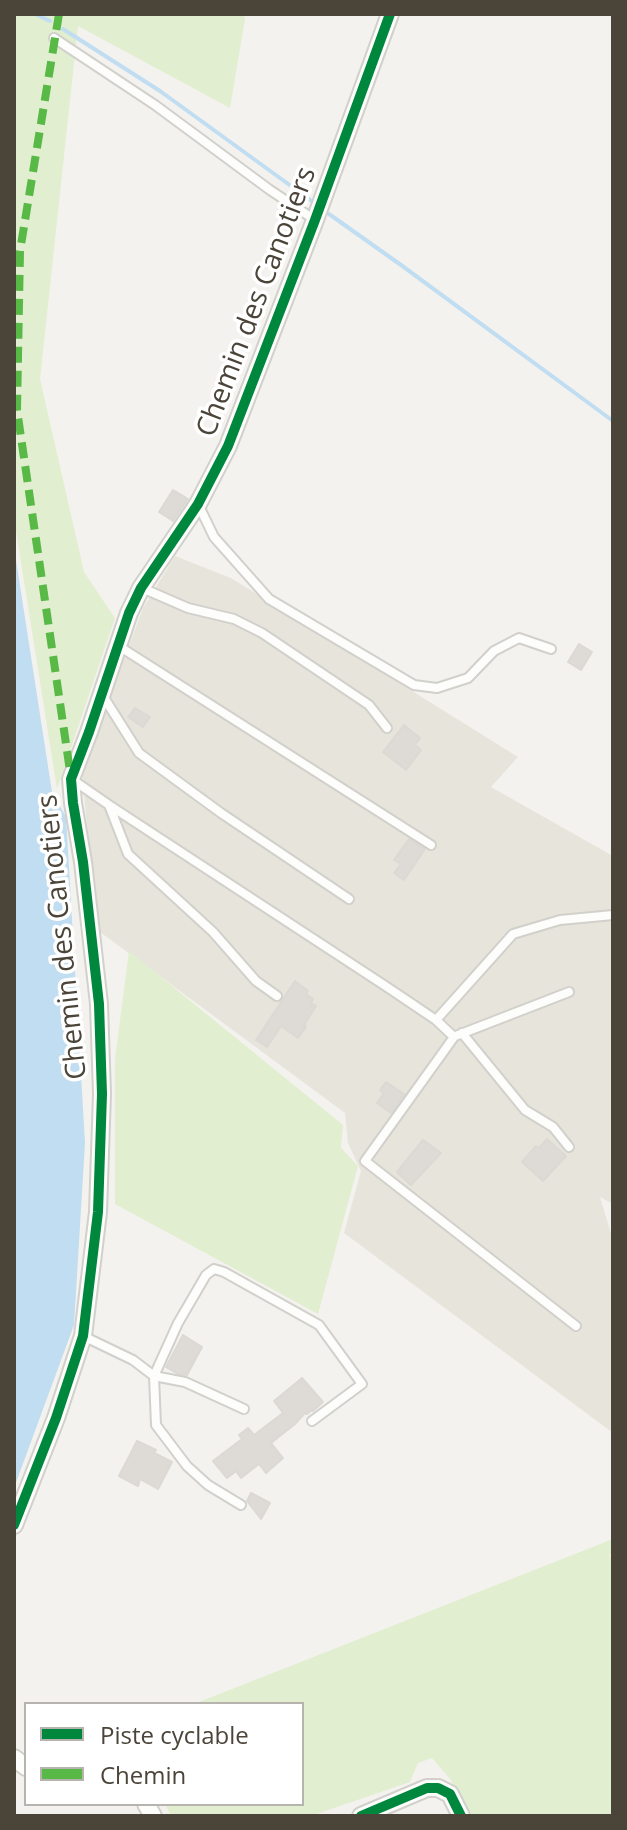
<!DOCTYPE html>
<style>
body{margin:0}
#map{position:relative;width:627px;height:1830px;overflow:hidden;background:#f4f2ee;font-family:"Open Sans",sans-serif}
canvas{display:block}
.frame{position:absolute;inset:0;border:16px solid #4b4439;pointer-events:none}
.legend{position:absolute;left:24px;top:1702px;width:280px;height:104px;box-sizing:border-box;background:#fff;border:2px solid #b7b4b0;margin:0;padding:10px 14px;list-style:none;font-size:24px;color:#4b4439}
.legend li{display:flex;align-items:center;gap:16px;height:40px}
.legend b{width:40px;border:2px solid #b7b4b0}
</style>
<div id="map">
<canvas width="627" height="1830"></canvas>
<div class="frame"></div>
<ul class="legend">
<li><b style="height:10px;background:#00873e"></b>Piste cyclable</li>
<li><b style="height:10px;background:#58b947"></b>Chemin</li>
</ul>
</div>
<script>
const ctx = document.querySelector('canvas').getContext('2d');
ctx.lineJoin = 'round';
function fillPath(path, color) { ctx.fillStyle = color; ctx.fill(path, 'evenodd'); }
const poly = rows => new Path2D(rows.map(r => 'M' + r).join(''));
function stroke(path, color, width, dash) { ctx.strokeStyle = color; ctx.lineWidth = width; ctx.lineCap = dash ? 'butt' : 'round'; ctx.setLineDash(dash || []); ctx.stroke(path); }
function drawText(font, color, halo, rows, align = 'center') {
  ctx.font = font + ' "Open Sans",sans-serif'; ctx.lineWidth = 7; ctx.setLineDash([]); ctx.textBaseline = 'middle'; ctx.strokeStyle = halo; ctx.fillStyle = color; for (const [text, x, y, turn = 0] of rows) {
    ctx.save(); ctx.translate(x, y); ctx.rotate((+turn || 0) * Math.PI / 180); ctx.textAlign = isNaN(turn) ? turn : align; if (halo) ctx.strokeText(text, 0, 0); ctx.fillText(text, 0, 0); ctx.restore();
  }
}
fillPath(poly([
 [175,556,231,578,518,757,491,787,613,856,613,1204,600,1197,613,1240,613,1433,344,1233,361,1171,348,1143,345,1113,96,929,82,771,143,608]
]), '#e7e4dc');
fillPath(poly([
 [15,14,244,14,245,19,230,108,78,26,40,379,84,572,115,618,57,789,14,518],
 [129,951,343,1125,341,1148,358,1166,318,1314,115,1204,115,1059],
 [613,1539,613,1556,608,1554,613,1559,613,1816,467,1816,451,1780,432,1758,418,1763,410,1782,311,1816,171,1816,165,1804,302,1804,302,1704,194,1704]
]), '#e1eecf');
fillPath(poly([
 [14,547,52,792,66,817,85,1143,74,1325,14,1488]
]), '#c0ddf1');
stroke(poly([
 [35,14,50,21],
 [63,29,160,91,313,202],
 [329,214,401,265,613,421]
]), '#c0ddf1', 4);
const building = poly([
 [173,490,188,499,173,521,159,512,173,490],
 [579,644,592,652,581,670,568,662,579,644],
 [135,708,150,717,143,727,128,717,135,708],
 [404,725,420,738,415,745,421,750,406,770,383,752,404,725],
 [409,839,425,849,404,880,394,873,401,864,394,860,409,839],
 [295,981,308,991,306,994,313,999,311,1003,316,1006,304,1025,306,1027,298,1038,281,1026,267,1047,256,1040,295,981],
 [386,1082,404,1094,391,1113,377,1103,384,1093,380,1090,386,1082],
 [547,1139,566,1156,543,1181,522,1162,536,1146,539,1148,547,1139],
 [423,1140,441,1153,411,1185,397,1172,423,1140],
 [183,1335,202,1347,187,1375,178,1374,166,1367,183,1335],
 [302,1378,323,1402,313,1411,312,1410,307,1414,305,1413,295,1424,271,1443,283,1458,266,1473,259,1464,241,1478,236,1471,227,1478,213,1461,242,1439,239,1435,248,1428,254,1435,283,1413,274,1401,302,1378],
 [137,1441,156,1450,154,1453,172,1462,158,1489,140,1479,138,1486,119,1476,137,1441],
 [251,1493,270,1503,261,1519,247,1501,251,1493]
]);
fillPath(building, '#dedbd6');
stroke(building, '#dcd9d4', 2);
const service = poly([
 [54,38,155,105,270,190,315,220],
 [198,504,214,537,269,599,414,685,437,688,468,678,494,651,519,638,551,649],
 [142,588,188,608,234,619,262,633,369,705,387,728],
 [117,645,431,845],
 [103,696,139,753,221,813,349,899],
 [73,780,109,805,128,854,213,932,256,981,277,996],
 [109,805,387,987,436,1020,454,1037,365,1161,576,1326],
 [436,1020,513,934,560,920,613,915],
 [462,1033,525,1110,553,1127,569,1147],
 [458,1035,569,992],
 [83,1336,133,1360,154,1376,156,1425,187,1466,208,1485,241,1505],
 [244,1409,185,1382,154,1376,178,1323,206,1275,214,1269,224,1272,319,1325,362,1384,312,1421]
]);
const minor = poly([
 [14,1525,56,1418,83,1336,98,1212,102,1094,99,1004,83,862,73,803,71,779,89,732,129,613,141,588,198,504,228,446,315,220,390,14],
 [14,1758,26,1767],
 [146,1804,153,1816],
 [361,1816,427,1788,438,1788,450,1794,461,1816]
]);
stroke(service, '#d2d0cb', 12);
stroke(minor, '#d2d0cb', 20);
stroke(service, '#fdfdfc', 8);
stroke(minor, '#fdfdfc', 16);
stroke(poly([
 [59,14,20,251,17,410,70,771]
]), '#58b947', 8, [16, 8]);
stroke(poly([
 [14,1525,56,1418,83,1336,98,1212,102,1094,99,1004,83,862,73,803,71,779,89,732,129,613,141,588,198,504,228,446,315,220,390,14],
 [361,1816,427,1788,438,1788,450,1794,461,1816]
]), '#00873e', 10);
drawText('28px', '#4b4439', '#fff', [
 ["Chemin des Canotiers",257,302,-69],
 ["Chemin des Canotiers",63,937,-96]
]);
</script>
